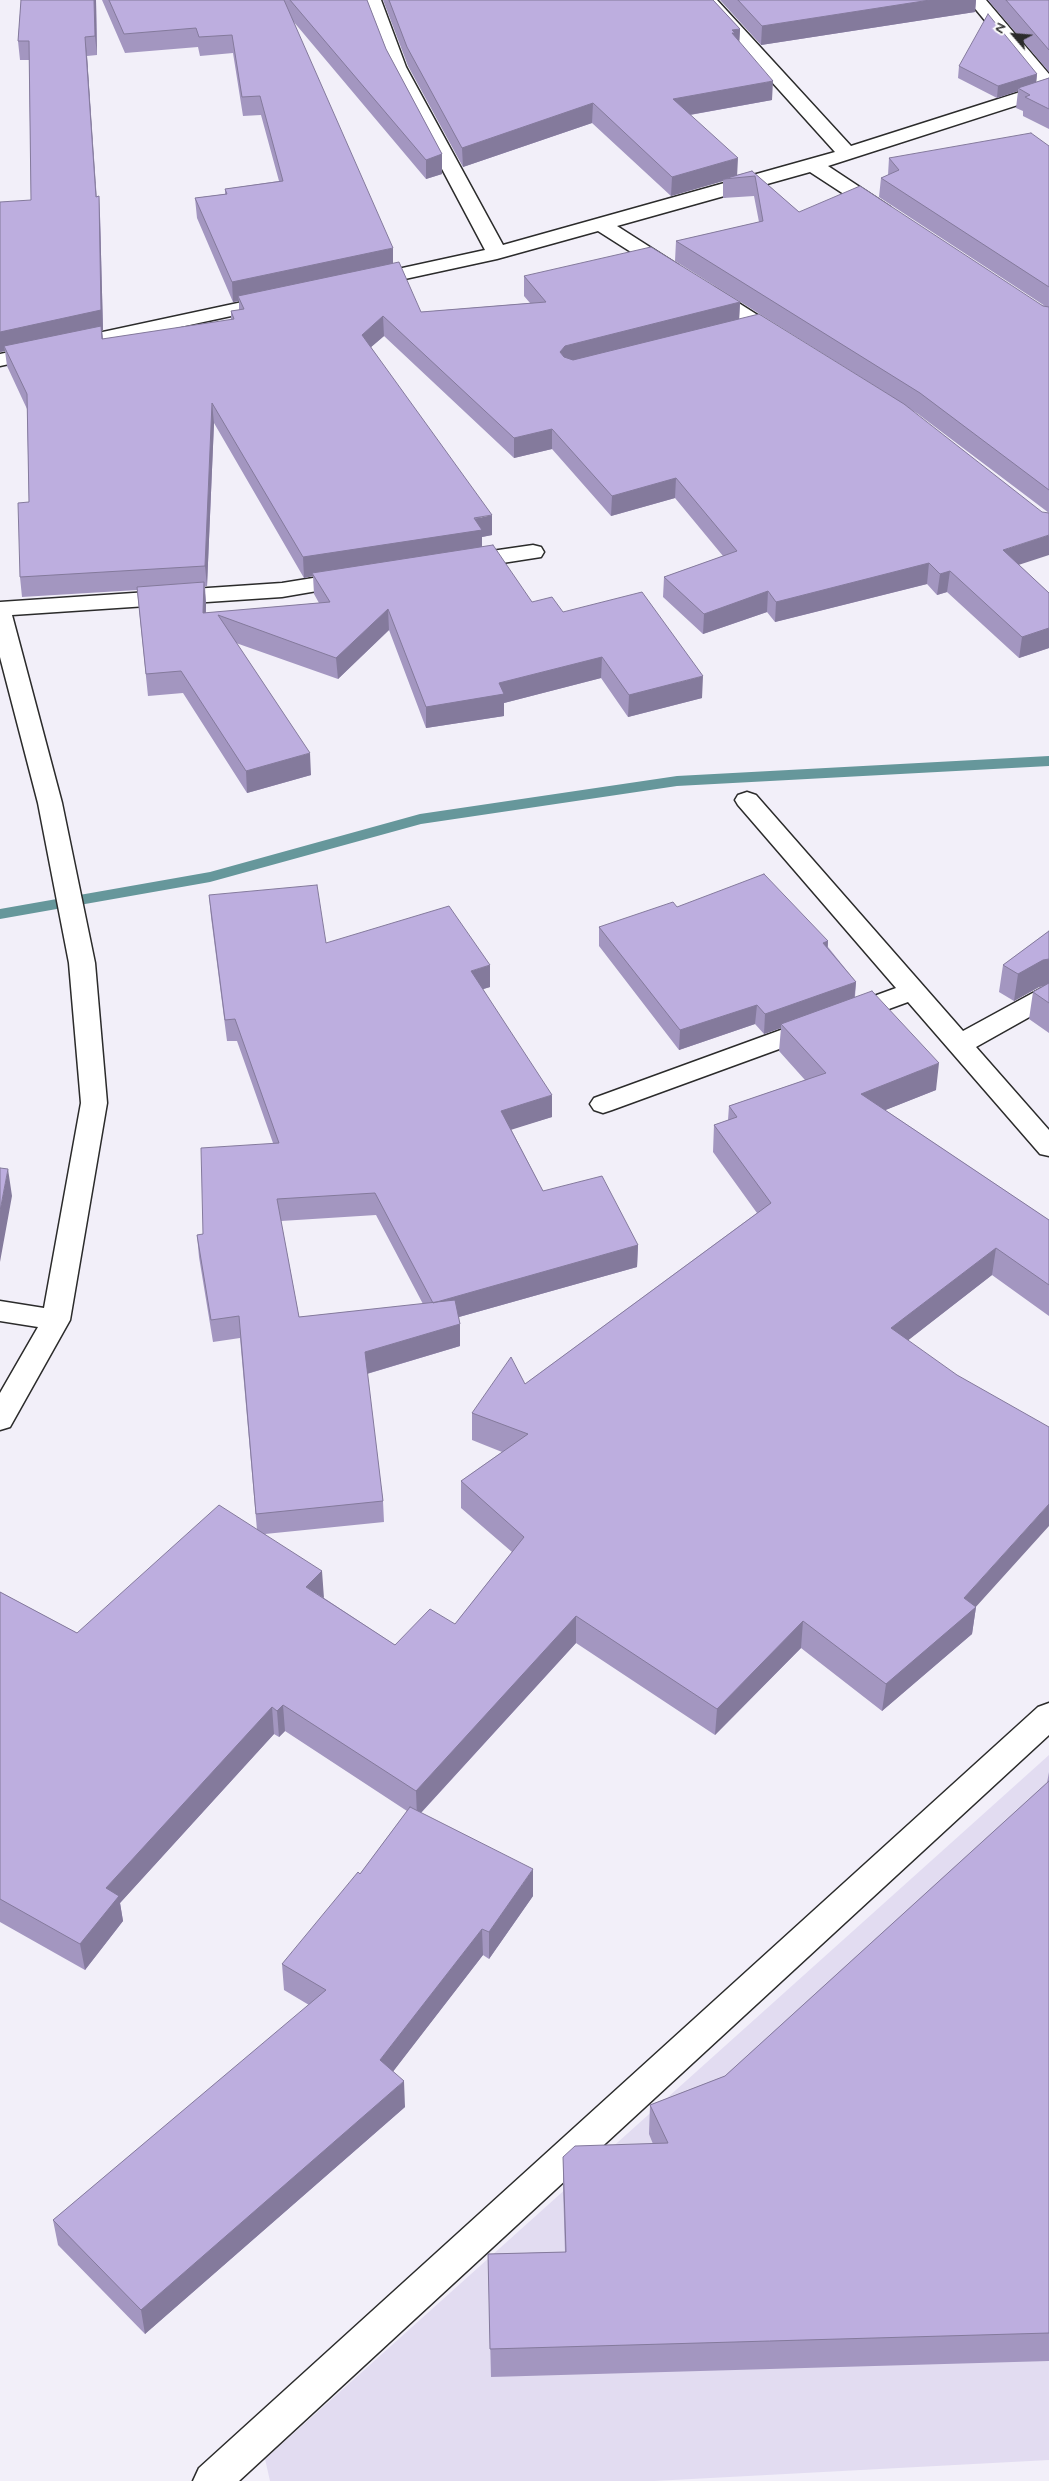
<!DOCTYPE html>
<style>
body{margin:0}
#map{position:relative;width:1049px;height:2481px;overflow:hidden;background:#f2eff9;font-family:Mynerve,sans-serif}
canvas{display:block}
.north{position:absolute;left:989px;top:10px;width:50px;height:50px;-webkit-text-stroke:4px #fff;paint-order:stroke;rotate:297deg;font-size:14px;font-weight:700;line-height:20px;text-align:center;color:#2b2b2b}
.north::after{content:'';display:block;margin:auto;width:18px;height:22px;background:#2b2b2b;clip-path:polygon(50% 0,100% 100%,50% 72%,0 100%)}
</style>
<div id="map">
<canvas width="1049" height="2481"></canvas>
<div class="north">N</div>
</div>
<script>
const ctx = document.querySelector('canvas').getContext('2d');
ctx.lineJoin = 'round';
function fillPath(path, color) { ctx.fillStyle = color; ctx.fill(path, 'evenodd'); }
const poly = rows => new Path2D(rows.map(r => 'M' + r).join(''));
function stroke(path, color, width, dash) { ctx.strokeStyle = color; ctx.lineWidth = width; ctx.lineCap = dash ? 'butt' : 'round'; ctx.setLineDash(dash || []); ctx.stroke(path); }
fillPath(poly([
 [1049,1755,1049,2460,654,2481,270,2481,265,2459]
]), '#e2dcf1');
fillPath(poly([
 [1049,756,1049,766,677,786,421,824,210,882,0,919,0,909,210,872,420,814,677,776,1049,756]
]), '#66979b');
const minor = poly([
 [363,0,381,0,406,67,503,245,835,152,698,0,717,0,851,146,1039,86,968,0,986,0,1049,74,1049,95,828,166,890,207,893,211,890,215,876,215,810,172,617,226,678,265,681,269,678,273,671,275,664,273,598,231,497,259,368,287,361,285,358,281,361,277,485,250,388,67,363,0],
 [708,286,715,288,786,333,789,337,786,341,779,343,772,341,701,296,698,292,701,288,708,286],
 [275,295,282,297,285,301,282,305,0,366,0,354,275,295],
 [533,545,541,547,544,552,541,557,464,569,456,567,453,562,456,557,464,555,533,545],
 [350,572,358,574,361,579,358,584,282,597,12,615,62,803,95,963,107,1103,70,1320,10,1427,0,1430,0,1393,38,1327,0,1321,0,1301,44,1308,81,1103,69,963,38,803,0,657,0,602,282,583,350,572],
 [747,792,756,795,963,1031,1040,989,1049,986,1049,1006,976,1047,1049,1130,1049,1156,1040,1154,908,1002,612,1110,603,1113,594,1110,590,1104,594,1098,896,988,738,805,735,800,738,795,747,792],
 [1049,1703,1049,1735,239,2481,193,2481,199,2468,1038,1707,1049,1703]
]);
stroke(minor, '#2b2b2b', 3);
fillPath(minor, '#fff');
fillPath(poly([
 [21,0,96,0,97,55,87,56,96,197,100,216,103,330,102,330,103,339,231,320,231,311,239,310,239,301,233,302,197,218,195,198,225,194,225,189,279,181,261,115,243,116,233,53,200,56,198,47,125,53,102,0,367,0,386,49,442,154,442,174,426,179,293,21,393,263,421,312,530,303,524,296,524,276,740,302,739,319,894,398,675,261,676,241,759,222,754,196,723,198,723,181,671,196,592,123,463,167,408,66,383,0,713,0,740,29,739,42,772,100,690,115,737,175,752,171,799,212,1045,306,879,197,881,178,888,175,889,158,1049,146,1049,513,918,414,904,405,1019,565,1049,593,1049,648,1019,658,947,592,937,595,927,584,775,622,767,612,703,634,663,597,664,577,723,556,675,498,611,516,552,449,514,458,384,336,371,347,492,535,482,537,482,547,532,602,563,612,702,698,628,717,601,678,504,703,504,716,426,728,389,630,338,679,236,643,311,775,247,793,183,693,148,696,137,590,22,597,20,577,29,502,27,409,7,366,5,351,0,352,31,200,29,60,20,60,18,41],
 [214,423,304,578,313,576,314,594,319,603,206,613,206,604,205,586,207,586],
 [720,0,976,0,975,12,761,45],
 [988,0,1049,0,1049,72],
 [959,66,1037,74,1036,82,1049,78,1049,129,1023,116,1023,111,1016,108,1018,91,997,98,958,78],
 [209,895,326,943,490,987,483,989,552,1117,511,1129,543,1191,638,1245,637,1267,459,1317,460,1346,367,1374,383,1501,384,1522,265,1534,324,1598,395,1645,455,1624,512,1552,461,1508,461,1481,502,1452,472,1440,472,1413,525,1384,757,1213,713,1152,714,1125,728,1120,729,1106,805,1080,779,1051,781,1028,764,1034,755,1024,679,1050,599,946,599,927,677,907,828,941,828,947,856,982,855,997,936,1090,885,1110,1049,1220,1049,1316,992,1275,908,1340,976,1607,972,1634,882,1711,801,1648,715,1735,576,1643,421,1813,533,1896,489,1959,483,1955,393,2071,405,2107,145,2334,58,2245,53,2220,309,2005,284,1990,282,1964,360,1874,407,1811,285,1731,279,1737,274,1734,120,1903,123,1921,85,1970,0,1922,0,1592,77,1633,257,1530,240,1338,213,1342,199,1257,197,1235,203,1234,273,1143,237,1041,227,1041,211,917],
 [376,1215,423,1304,299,1317,281,1221],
 [1049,931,1049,1033,1029,1019,1033,992,1044,986,1039,987,1014,1001,999,992,1003,965],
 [1049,1772,1049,2361,491,2377,488,2254,565,2252,563,2186,563,2157,653,2144,649,2134,650,2105,725,2076,1047,1783]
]), '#a396c0');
fillPath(poly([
 [94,0,96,0,97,55,95,36],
 [930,0,976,0,975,12,761,45,762,26],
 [740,29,739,48,731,52,732,30],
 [85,37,87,56,98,216,96,197],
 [1037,74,1036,85,1018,88,1018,91,997,98,998,86],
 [773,81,772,100,672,118,673,99],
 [593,103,592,123,463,167,462,148],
 [442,154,442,174,426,179,426,160],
 [738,158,737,177,724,179,723,181,671,196,672,177],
 [99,196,100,216,103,330,102,330,103,346,4,346,5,351,0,352,0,332],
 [393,248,393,268,238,296,239,301,233,302,232,282],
 [740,302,739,322,560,372,560,352,565,346],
 [383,316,384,336,363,354,362,335],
 [212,403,214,423,207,586,205,566],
 [552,429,552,449,514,458,514,438],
 [676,478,675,498,611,516,612,496],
 [492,515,492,535,482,537,482,551,312,573,313,576,304,578,303,557],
 [1049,535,1049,555,1000,571,1003,550],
 [929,563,927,584,775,622,776,602],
 [950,571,947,592,937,595,940,574],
 [204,582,206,604,205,635,203,613],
 [768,591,767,612,703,634,704,614],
 [388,609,389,630,338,679,336,658],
 [1049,628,1049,648,1019,658,1022,637],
 [602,657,601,678,504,703,504,716,426,728,426,707,499,683],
 [703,676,702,698,628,717,629,695],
 [310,753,311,775,247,793,246,771],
 [828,941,826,960,823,943],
 [1049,959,1049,985,1039,987,1014,1001,1018,974,1043,960],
 [490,965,490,987,471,993,471,971],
 [856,982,854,1001,781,1024,781,1028,764,1034,765,1014],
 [757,1005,755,1024,679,1050,680,1030],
 [939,1063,936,1090,858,1121,861,1094],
 [552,1095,552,1117,501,1133,501,1111],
 [8,1169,12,1196,0,1262,0,1211],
 [638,1245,637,1267,434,1324,433,1303],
 [996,1248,992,1275,888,1356,891,1328],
 [460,1324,460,1346,366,1374,365,1352],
 [1049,1504,1049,1526,974,1609,976,1607,972,1634,882,1711,886,1684],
 [322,1571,324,1598,306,1587],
 [576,1616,576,1643,417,1817,416,1791],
 [803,1621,801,1648,715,1735,717,1709],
 [283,1705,285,1731,279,1737,277,1711],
 [272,1707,274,1734,120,1903,123,1921,85,1970,80,1944,106,1888],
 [533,1869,533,1896,489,1959,489,1932],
 [482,1929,483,1955,382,2086,380,2060],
 [404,2081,405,2107,145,2334,141,2310]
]), '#847a9c');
const building = poly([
 [21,0,94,0,95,36,85,37,96,197,99,196,101,310,0,332,0,202,31,200,29,41,18,41,21,0],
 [109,0,284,0,393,248,232,282,195,198,227,194,225,189,283,181,260,96,242,97,232,35,199,37,196,28,124,34,109,0],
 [290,0,367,0,386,49,442,154,426,160,290,0],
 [389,0,713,0,740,29,732,30,735,33,732,33,773,81,673,99,738,158,672,177,593,103,462,148,407,47,389,0],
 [738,0,930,0,762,26,738,0],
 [1006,0,1049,0,1049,50,1006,0],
 [988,14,1037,74,998,86,959,66,988,14],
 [1049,78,1049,109,1025,97,1030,95,1018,88,1049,78],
 [1031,133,1049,146,1049,287,881,178,899,170,889,158,1031,133],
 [752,171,799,212,860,186,1043,306,1049,307,1049,490,920,393,676,241,763,221,755,176,724,179,752,171],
 [651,247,740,302,565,346,560,352,564,357,573,360,759,314,904,404,1042,512,1049,513,1049,535,1003,550,1049,593,1049,628,1022,637,950,571,940,574,929,563,776,602,768,591,704,614,664,577,737,551,676,478,612,496,552,429,514,438,383,316,362,335,492,515,474,518,482,530,303,557,212,403,205,566,20,577,18,503,29,502,27,394,4,346,101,326,102,339,234,319,231,311,244,309,238,296,399,262,421,312,546,302,524,276,651,247],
 [493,545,532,602,552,597,563,612,642,592,703,676,629,695,602,657,499,683,504,694,426,707,388,609,336,658,218,615,310,753,246,771,181,671,146,674,137,587,204,582,203,613,330,602,312,573,493,545],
 [764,874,828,941,823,943,856,982,765,1014,757,1005,680,1030,599,927,673,902,677,907,764,874],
 [317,885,326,943,449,906,490,965,471,971,552,1095,501,1111,543,1191,602,1176,638,1245,433,1303,375,1193,277,1199,299,1317,455,1300,460,1324,365,1352,383,1501,256,1514,239,1316,211,1320,197,1235,203,1234,201,1148,279,1143,235,1019,225,1020,209,895,317,885],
 [1049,931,1049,959,1043,960,1018,974,1003,965,1049,931],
 [1049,983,1049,1003,1033,992,1049,983],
 [872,991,939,1063,861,1094,1049,1220,1049,1285,996,1248,891,1328,957,1375,1049,1427,1049,1504,964,1598,976,1607,886,1684,803,1621,717,1709,576,1616,416,1791,283,1705,277,1711,272,1707,106,1888,119,1896,80,1944,0,1899,0,1592,77,1633,219,1505,322,1571,306,1587,395,1645,430,1609,455,1624,524,1537,461,1481,528,1434,472,1413,511,1357,525,1384,771,1203,714,1125,737,1117,729,1106,826,1073,781,1024,872,991],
 [0,1168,8,1169,0,1211,0,1168],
 [1049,1781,1049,2333,490,2349,488,2254,566,2252,563,2157,575,2146,668,2143,650,2105,725,2076,1049,1781],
 [410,1807,533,1869,489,1932,482,1929,380,2060,404,2081,141,2310,53,2220,326,1990,282,1964,358,1872,360,1874,410,1807]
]);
fillPath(building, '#bdaedf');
stroke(building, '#847a9c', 1);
</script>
